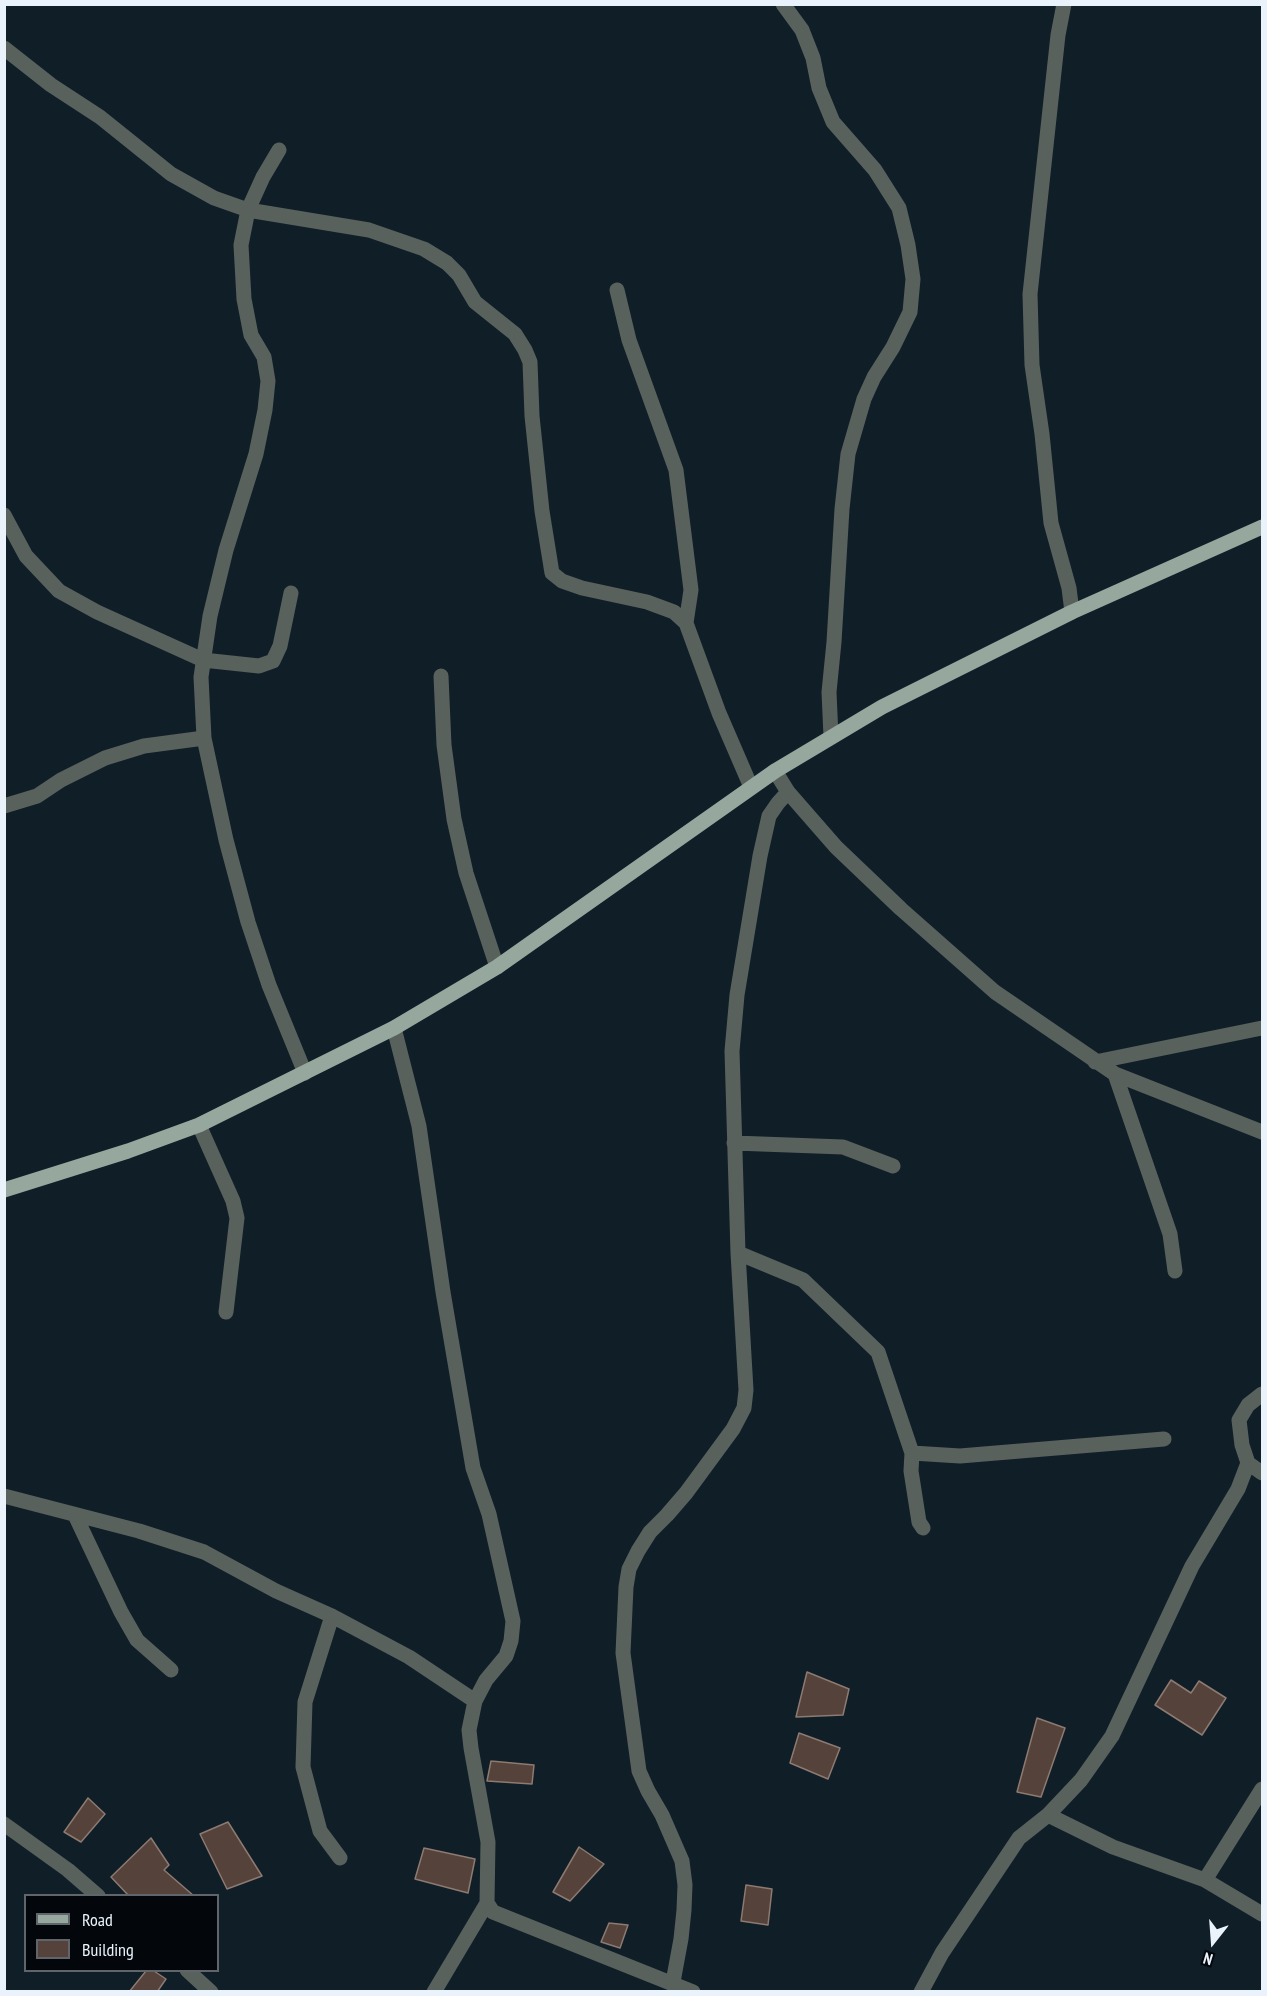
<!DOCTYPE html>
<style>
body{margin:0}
#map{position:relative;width:1267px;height:1996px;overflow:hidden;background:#101e28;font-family:"PT Sans Narrow",sans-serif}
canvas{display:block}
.frame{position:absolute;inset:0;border:6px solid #eaf3fb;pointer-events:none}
.legend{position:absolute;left:24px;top:1894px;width:195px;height:78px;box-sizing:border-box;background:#03070b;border:2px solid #5f656b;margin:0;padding:8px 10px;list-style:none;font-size:18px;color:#eaf3fb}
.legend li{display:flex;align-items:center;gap:12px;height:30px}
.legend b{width:30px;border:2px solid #5f656b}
.north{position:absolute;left:1183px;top:1912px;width:60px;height:60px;-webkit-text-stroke:4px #03070b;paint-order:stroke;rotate:197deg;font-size:16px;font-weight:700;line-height:24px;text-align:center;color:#eaf3fb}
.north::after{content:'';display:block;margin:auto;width:21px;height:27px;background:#eaf3fb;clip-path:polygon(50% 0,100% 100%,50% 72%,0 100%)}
</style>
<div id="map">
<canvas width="1267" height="1996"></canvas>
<div class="frame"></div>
<ul class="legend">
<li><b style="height:8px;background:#96a79e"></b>Road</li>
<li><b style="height:16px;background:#54423b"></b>Building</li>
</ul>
<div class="north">N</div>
</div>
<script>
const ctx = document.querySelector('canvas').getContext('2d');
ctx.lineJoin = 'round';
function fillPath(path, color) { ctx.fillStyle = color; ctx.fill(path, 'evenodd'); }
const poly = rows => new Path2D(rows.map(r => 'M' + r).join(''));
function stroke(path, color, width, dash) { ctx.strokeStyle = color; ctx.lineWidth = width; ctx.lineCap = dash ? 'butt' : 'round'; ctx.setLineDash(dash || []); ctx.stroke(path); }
const building = poly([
 [807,1672,849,1689,843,1715,796,1717,807,1672],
 [1171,1680,1191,1693,1199,1681,1226,1698,1202,1735,1155,1705,1171,1680],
 [1037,1718,1065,1728,1041,1797,1017,1792,1037,1718],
 [799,1733,840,1748,828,1779,790,1763,799,1733],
 [491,1761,534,1765,532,1784,487,1781,491,1761],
 [88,1798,105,1814,81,1842,64,1832,88,1798],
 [228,1822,262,1876,227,1889,200,1834,228,1822],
 [151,1838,169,1865,164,1870,194,1896,129,1896,111,1877,151,1838],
 [579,1847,604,1864,570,1901,553,1892,579,1847],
 [424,1848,475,1859,468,1893,415,1879,424,1848],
 [746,1885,772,1889,768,1925,741,1921,746,1885],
 [609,1923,628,1925,620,1948,601,1942,609,1923],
 [146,1971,154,1971,166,1979,157,1992,129,1992,146,1971]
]);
fillPath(building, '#54423b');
stroke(building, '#8d7a71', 1.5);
stroke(poly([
 [783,4,802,30,813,58,819,88,833,122,875,170,899,208,908,245,913,279,910,312,893,347,874,377,864,399,848,454,842,509,834,642,829,692,831,737],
 [1064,4,1058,35,1030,294,1032,365,1042,434,1051,523,1069,588,1072,612],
 [4,48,51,85,100,117,171,174,214,198,248,210,369,230,424,249,447,263,459,275,475,302,515,334,525,350,530,362,532,416,542,511,552,573,562,581,582,588,647,602,674,612,686,623,719,713,751,787],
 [279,150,263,177,248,210,241,245,244,299,251,335,264,357,268,381,265,410,256,454,226,550,210,616,201,677,204,738,226,840,248,922,269,985,305,1073],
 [617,290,629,340,676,470,691,590,686,623],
 [4,515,26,556,59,591,97,612,203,660,259,666,273,661,280,646,291,593],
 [441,676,444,745,454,819,466,873,497,967],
 [775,771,788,792,836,847,901,909,995,992,1115,1074,1262,1132],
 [4,806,37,796,61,780,105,758,144,746,204,738],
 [394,1028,419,1126,443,1292,473,1468,489,1514,513,1621,511,1641,506,1656,486,1680,475,1701,469,1730,471,1748,488,1842,487,1903,493,1912,693,1992],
 [1095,1062,1262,1028],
 [1115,1074,1170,1234,1175,1271],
 [199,1125,233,1201,237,1218,226,1312],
 [734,1143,843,1147,893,1166],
 [738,1253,803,1280,878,1352,912,1453,911,1471,919,1522,923,1528],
 [912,1453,960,1456,1164,1439],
 [1248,1463,1262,1473],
 [4,1496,139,1531,204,1552,276,1591,332,1616,409,1657,475,1701],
 [75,1515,121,1612,137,1640,171,1670],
 [332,1616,305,1702,303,1767,320,1831,340,1858],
 [1048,1815,1113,1847,1205,1880,1262,1914],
 [4,1824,68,1870,98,1896],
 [1205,1880,1262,1789],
 [187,1970,211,1992],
 [673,1982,681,1939,684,1910,685,1885,682,1861,662,1815,648,1791,639,1771,623,1653,626,1587,629,1569,638,1551,650,1532,667,1515,686,1493,733,1429,744,1408,746,1390,738,1253,732,1051,737,995,760,856,769,816,778,803,788,792],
 [434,1992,487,1903],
 [921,1992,942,1953,1019,1838,1048,1815,1081,1780,1112,1736,1192,1566,1238,1489,1248,1463,1242,1445,1239,1420,1248,1405,1262,1394]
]), '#59615d', 15);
stroke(poly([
 [4,1190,128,1151,199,1125,394,1028,497,967,775,771,882,707,1072,612,1262,527]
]), '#96a79e', 15);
</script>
